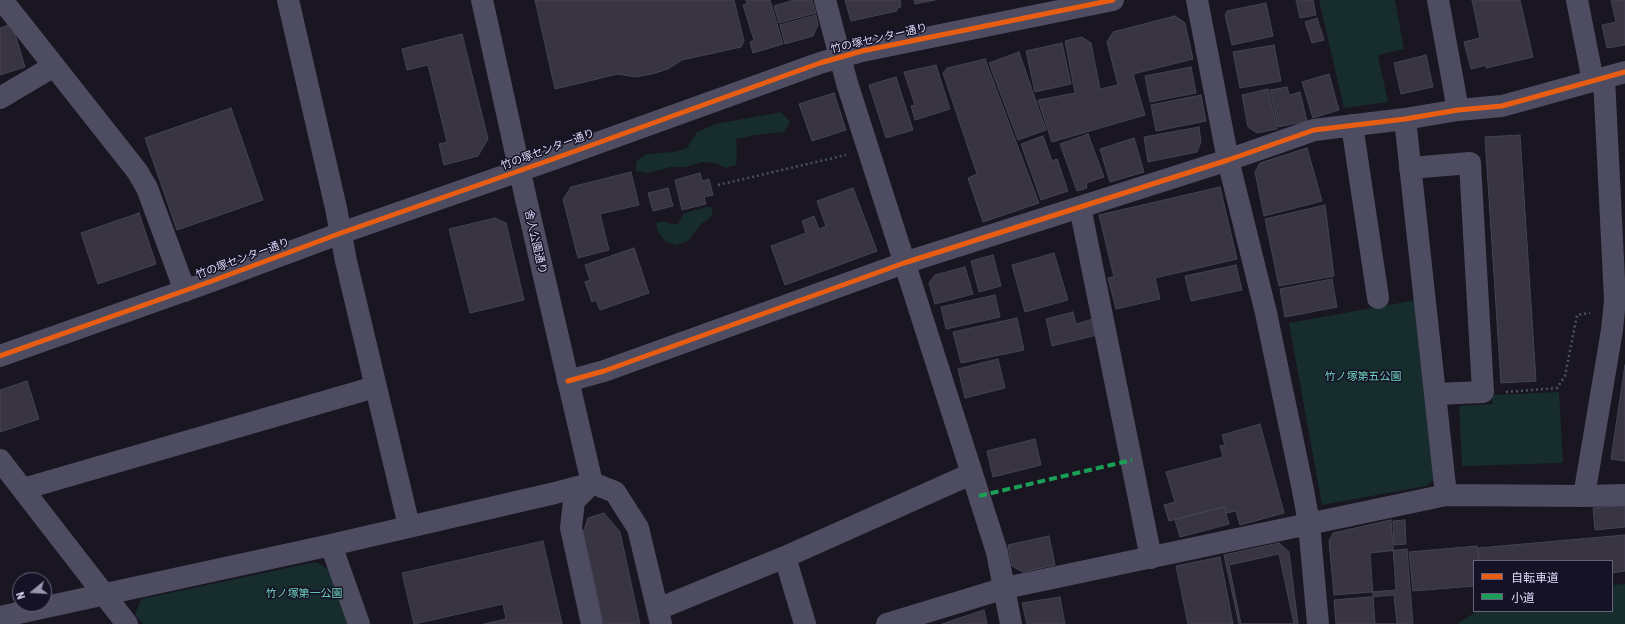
<!DOCTYPE html>
<meta charset="utf-8">
<style>
body{margin:0}
#map{position:relative;width:1625px;height:624px;overflow:hidden;background:#191621;font-family:"Roboto Condensed","Noto Sans JP",sans-serif}
canvas{display:block}
.legend{position:absolute;left:1473px;top:560px;width:140px;height:52px;box-sizing:border-box;background:#161225;border:1px solid #66627b;margin:0;padding:5px 7px;list-style:none;font-size:12px;color:#dfdafb}
.legend li{display:flex;align-items:center;gap:8px;height:20px}
.legend b{width:20px;border:1px solid #66627b}
.north{position:absolute;left:12px;top:572px;width:40px;height:40px;box-sizing:border-box;background:#161225;border:1px solid #66627b;border-radius:50%;rotate:252deg;font-size:11px;font-weight:700;line-height:16px;text-align:center;color:#dfdafb}
.north::after{content:'';display:block;margin:auto;width:14px;height:18px;background:#9a95af;clip-path:polygon(50% 0,100% 100%,50% 72%,0 100%)}
</style>
<div id="map">
<canvas width="1625" height="624"></canvas>
<ul class="legend">
<li><b style="height:5px;background:#e95d12"></b>自転車道</li>
<li><b style="height:5px;background:#1a9f57"></b>小道</li>
</ul>
<div class="north">N</div>
</div>
<script>
const ctx = document.querySelector('canvas').getContext('2d');
ctx.lineJoin = 'round';
function fillPath(path, color) { ctx.fillStyle = color; ctx.fill(path, 'evenodd'); }
const poly = rows => new Path2D(rows.map(r => 'M' + r).join(''));
function stroke(path, color, width, dash) { ctx.strokeStyle = color; ctx.lineWidth = width; ctx.lineCap = dash ? 'butt' : 'round'; ctx.setLineDash(dash || []); ctx.stroke(path); }
function drawText(font, color, halo, rows, align = 'center') {
  ctx.font = font + ' "Roboto Condensed","Noto Sans JP",sans-serif'; ctx.lineWidth = 3; ctx.setLineDash([]); ctx.textBaseline = 'middle'; ctx.strokeStyle = halo; ctx.fillStyle = color; for (const [text, x, y, turn = 0] of rows) {
    ctx.save(); ctx.translate(x, y); ctx.rotate((+turn || 0) * Math.PI / 180); ctx.textAlign = isNaN(turn) ? turn : align; if (halo) ctx.strokeText(text, 0, 0); ctx.fillText(text, 0, 0); ctx.restore();
  }
}
fillPath(poly([
 [1319,0,1395,0,1404,49,1378,55,1388,102,1344,108],
 [781,112,790,122,784,132,755,135,736,139,737,152,736,165,726,168,716,163,702,162,686,167,671,167,648,173,636,171,636,162,646,154,674,152,687,148,697,132,716,124],
 [707,207,711,207,713,213,708,220,702,223,688,241,677,245,666,242,658,232,656,223,664,221,671,224,678,224,684,213],
 [1416,300,1438,477,1426,486,1322,505,1289,323],
 [1559,392,1563,463,1462,466,1459,406,1493,404,1492,395],
 [316,562,329,569,349,624,143,624,135,615,141,599],
 [1625,584,1625,624,1457,624,1477,611,1612,611,1612,585]
]), '#162c2d');
const building = poly([
 [535,0,734,0,744,41,741,47,682,60,668,69,652,74,635,77,618,74,555,89,535,0],
 [746,0,770,0,783,44,753,53,750,42,754,40,743,5,747,4,746,0],
 [794,0,812,0,816,13,779,23,774,6,794,0],
 [845,0,900,0,901,7,897,8,897,11,851,21,845,0],
 [914,0,935,0,915,4,914,0],
 [1296,0,1313,0,1316,15,1300,18,1296,0],
 [1472,0,1520,0,1533,57,1486,68,1486,65,1471,69,1464,42,1480,38,1472,0],
 [1611,0,1625,0,1625,45,1607,48,1602,25,1616,22,1611,0],
 [1266,3,1273,36,1232,45,1225,15,1227,11,1266,3],
 [816,15,818,25,813,36,785,44,780,25,816,15],
 [1175,16,1185,23,1193,59,1133,74,1145,115,1052,142,1038,100,1075,93,1065,41,1082,37,1091,43,1100,89,1118,85,1107,42,1113,32,1175,16],
 [1317,18,1324,40,1312,43,1305,22,1317,18],
 [12,24,25,67,0,75,0,28,12,24],
 [462,34,488,139,478,156,444,165,439,144,447,142,428,65,407,70,402,49,462,34],
 [1062,43,1071,84,1035,92,1026,51,1062,43],
 [1274,45,1281,81,1240,88,1233,52,1274,45],
 [1019,52,1046,130,1018,140,989,63,1019,52],
 [1426,55,1433,87,1401,94,1394,63,1426,55],
 [985,59,1039,203,983,222,968,178,977,174,943,73,947,68,985,59],
 [936,65,950,109,915,120,911,106,915,105,904,72,936,65],
 [1191,67,1196,93,1150,102,1145,76,1191,67],
 [1329,74,1339,110,1313,118,1302,82,1329,74],
 [896,77,913,130,886,138,869,85,896,77],
 [1287,87,1289,95,1300,92,1307,121,1278,127,1270,90,1287,87],
 [1268,89,1277,129,1257,133,1248,127,1242,95,1268,89],
 [834,93,846,130,812,141,799,104,834,93],
 [1201,95,1206,121,1156,131,1151,105,1201,95],
 [231,108,263,200,177,230,145,138,231,108],
 [1199,127,1201,142,1197,152,1148,162,1144,137,1199,127],
 [1088,134,1104,177,1086,183,1087,188,1077,191,1060,144,1088,134],
 [1520,135,1536,381,1501,383,1485,137,1520,135],
 [1043,136,1052,161,1057,159,1068,191,1041,200,1021,144,1043,136],
 [1134,138,1144,172,1110,182,1100,149,1134,138],
 [1307,148,1322,201,1264,216,1255,172,1260,163,1307,148],
 [631,172,639,205,600,214,609,250,578,258,563,199,571,187,631,172],
 [700,173,702,181,709,179,713,195,704,197,706,204,682,210,675,180,700,173],
 [1220,187,1237,259,1155,278,1160,299,1116,309,1108,278,1114,277,1099,215,1220,187],
 [668,188,673,206,653,211,648,193,668,188],
 [853,188,877,251,785,285,771,246,806,233,802,221,814,216,819,229,826,226,817,201,853,188],
 [1325,205,1334,276,1279,286,1265,219,1325,205],
 [139,213,156,264,98,284,81,233,139,213],
 [495,218,506,223,524,300,470,313,449,229,495,218],
 [634,248,649,293,600,310,596,300,592,302,585,282,590,280,585,265,634,248],
 [1054,253,1068,300,1025,312,1012,265,1054,253],
 [993,255,1001,286,979,292,971,261,993,255],
 [1236,265,1242,290,1191,301,1185,276,1236,265],
 [965,267,973,294,935,304,929,283,935,275,965,267],
 [1332,279,1337,307,1285,317,1280,289,1332,279],
 [995,295,1000,317,946,329,941,307,995,295],
 [1073,312,1076,324,1093,319,1097,335,1052,346,1046,319,1073,312],
 [1017,318,1024,350,961,363,953,332,1017,318],
 [998,359,1005,388,965,398,958,369,998,359],
 [1625,365,1625,461,1611,459,1625,365],
 [27,381,39,419,0,432,0,390,27,381],
 [1260,424,1284,513,1240,525,1236,511,1226,513,1225,506,1169,521,1164,505,1175,502,1166,472,1223,457,1220,446,1225,445,1222,435,1260,424],
 [1035,439,1041,465,993,477,987,451,1035,439],
 [1625,505,1625,527,1595,530,1593,508,1625,505],
 [1224,507,1229,524,1180,537,1175,520,1224,507],
 [604,513,620,532,640,624,604,624,583,533,588,518,604,513],
 [1391,520,1396,590,1334,595,1329,541,1333,533,1391,520],
 [1405,520,1406,544,1394,545,1393,521,1405,520],
 [1625,535,1625,571,1612,573,1612,561,1479,561,1478,548,1625,535],
 [1049,536,1055,565,1023,572,1012,566,1008,545,1049,536],
 [543,541,562,624,484,624,506,619,503,604,414,624,402,573,543,541],
 [1279,543,1289,552,1298,624,1239,624,1224,555,1279,543],
 [1477,546,1479,561,1474,561,1474,586,1413,591,1409,552,1477,546],
 [1407,549,1413,624,1375,624,1370,553,1407,549],
 [1279,554,1294,624,1241,624,1229,565,1279,554],
 [1220,557,1233,624,1188,624,1176,566,1220,557],
 [1394,595,1397,624,1336,624,1334,600,1394,595],
 [1060,597,1065,624,1027,624,1022,603,1060,597],
 [984,610,987,624,942,624,984,610]
]);
fillPath(building, '#383442');
stroke(building, '#464254', 1);
stroke(poly([
 [718,185,846,155],
 [1506,392,1557,388,1565,376,1577,315,1590,313]
]), '#49525f', 2.5, [2, 3]);
stroke(poly([
 [2,0,137,171,147,188,185,291],
 [288,0,336,208,346,261,409,526],
 [482,0,526,199,592,483,615,492,638,528,661,624],
 [825,0,847,83,997,552,1011,624],
 [1197,0,1228,160,1266,313,1303,490,1309,524,1318,624],
 [1438,0,1458,110],
 [1577,0,1593,81],
 [0,98,54,66],
 [1405,119,1446,495],
 [1352,125,1378,298],
 [1410,168,1470,163,1483,392,1435,394],
 [1080,207,1151,558],
 [0,356,212,281,341,233,553,159,820,63,862,51,1113,0],
 [568,381,604,371,904,263,1228,160,1314,130,1405,119,1458,110,1502,106,1625,72],
 [0,460,127,624],
 [23,489,375,387],
 [1584,496,1612,330,1615,300,1604,78],
 [331,545,359,624],
 [785,557,805,624],
 [658,609,785,557,971,474],
 [0,617,331,545,555,493,592,483,574,501,571,528,592,624],
 [887,624,1005,588,1446,495,1584,496,1625,495]
]), '#4e4c60', 22);
stroke(poly([
 [979,496,1132,460]
]), '#1a9f57', 4, [8, 4]);
stroke(poly([
 [0,356,212,281,341,233,553,159,820,63,862,51,1113,0],
 [568,381,604,371,904,263,1228,160,1314,130,1405,119,1458,110,1502,106,1625,72]
]), '#e95d12', 5);
drawText('11px', '#dfdafb', '#161225', [
 ["竹の塚センター通り",879,39,-13],
 ["竹の塚センター通り",548,150,-20],
 ["舎人公園通り",535,242,77],
 ["竹の塚センター通り",243,259,-20]
]);
drawText('11px', '#6dd4be', '#161225', [
 ["竹ノ塚第五公園",1363,377],
 ["竹ノ塚第一公園",304,594]
]);
</script>
